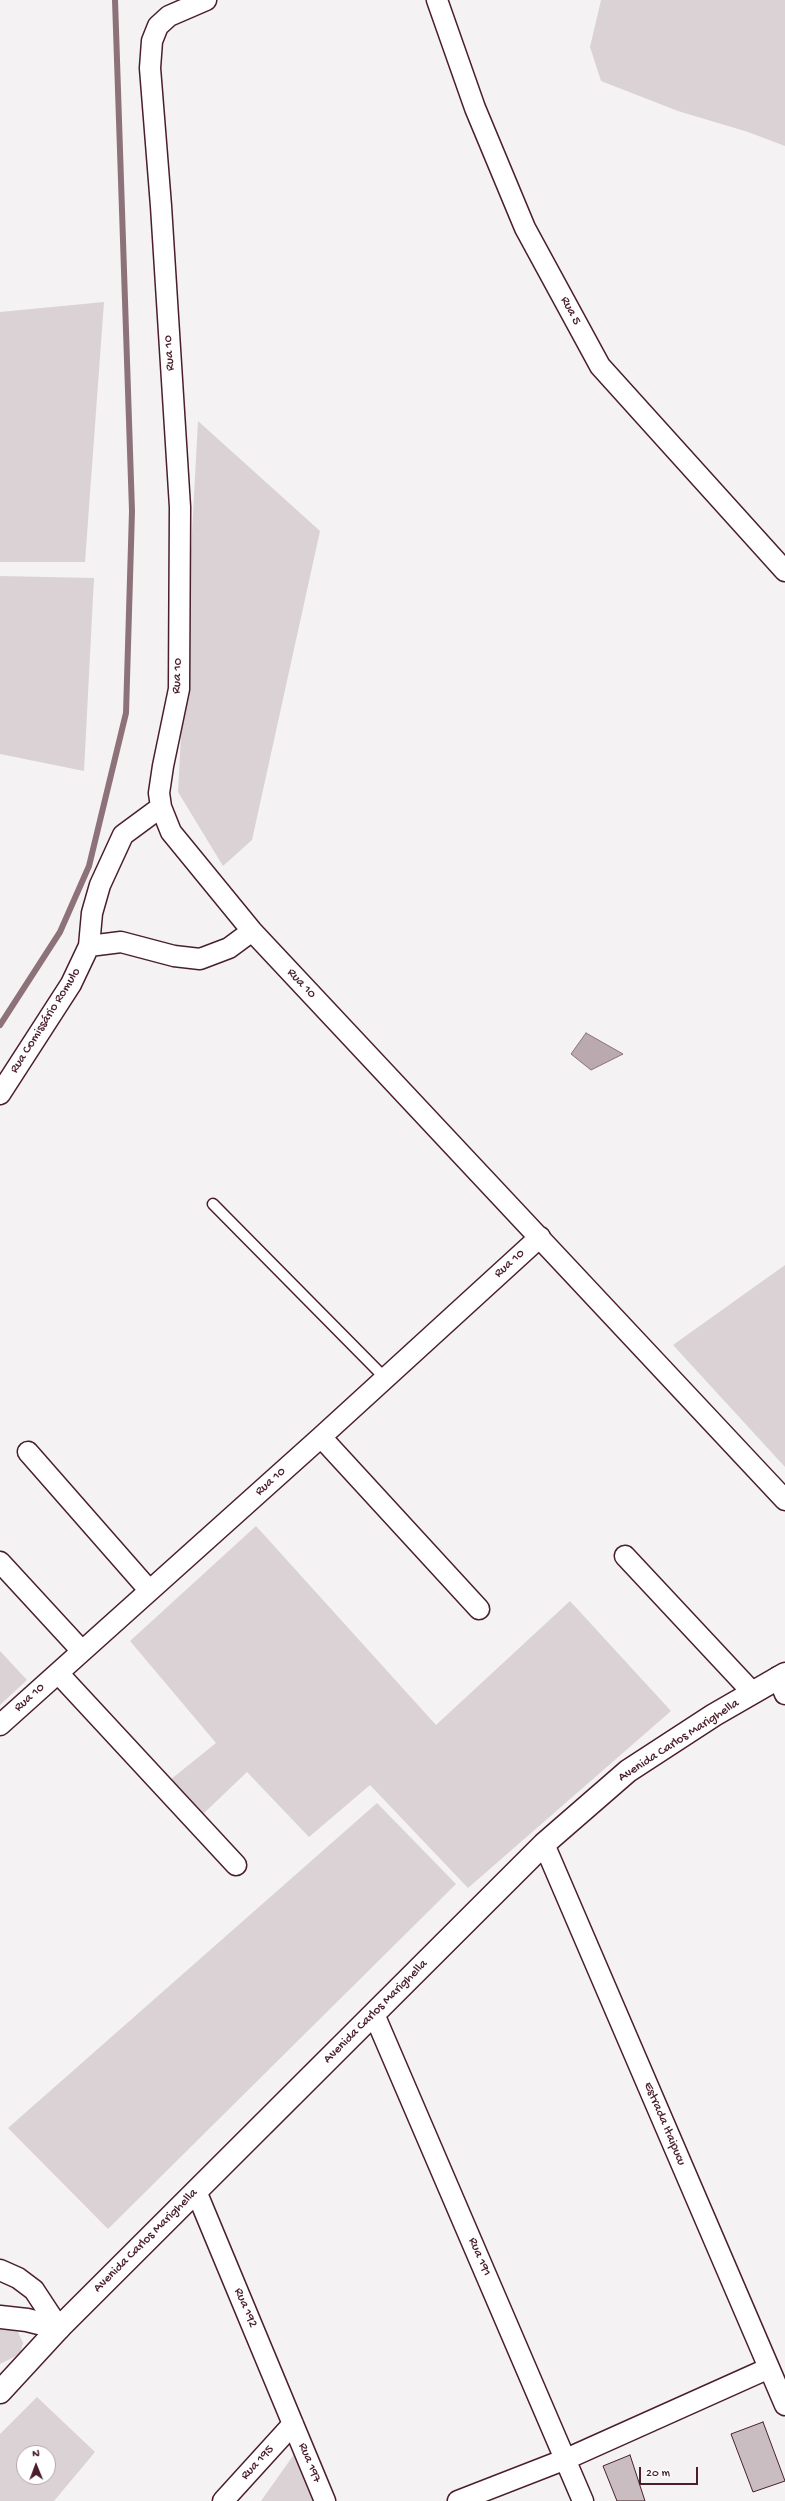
<!DOCTYPE html>
<meta charset="utf-8">
<style>
body{margin:0}
#map{position:relative;width:785px;height:2501px;overflow:hidden;background:#f4f2f2;font-family:"Gochi Hand",sans-serif}
canvas{display:block}
.north{position:absolute;left:16px;top:2445px;width:40px;height:40px;box-sizing:border-box;background:#fff;border:1px solid #b7a5aa;border-radius:50%;rotate:359deg;font-size:11px;font-weight:700;line-height:16px;text-align:center;color:#4a1f2b}
.north::after{content:'';display:block;margin:auto;width:14px;height:18px;background:#4a1f2b;clip-path:polygon(50% 0,100% 100%,50% 72%,0 100%)}
.scale{position:absolute;left:639px;top:2467px;width:59px;height:18px;box-sizing:border-box;border:2px solid #4a1f2b;border-top:0;padding-left:5px;font-size:12px;line-height:14px;white-space:nowrap;color:#4a1f2b;-webkit-text-stroke:3px #fff;paint-order:stroke}
</style>
<div id="map">
<canvas width="785" height="2501"></canvas>
<div class="north">N</div>
<div class="scale">20 m</div>
</div>
<script>
const ctx = document.querySelector('canvas').getContext('2d');
ctx.lineJoin = 'round';
function fillPath(path, color) { ctx.fillStyle = color; ctx.fill(path, 'evenodd'); }
const poly = rows => new Path2D(rows.map(r => 'M' + r).join(''));
function stroke(path, color, width, dash) { ctx.strokeStyle = color; ctx.lineWidth = width; ctx.lineCap = dash ? 'butt' : 'round'; ctx.setLineDash(dash || []); ctx.stroke(path); }
function drawText(font, color, halo, rows, align = 'center') {
  ctx.font = font + ' "Gochi Hand",sans-serif'; ctx.lineWidth = 3; ctx.setLineDash([]); ctx.textBaseline = 'middle'; ctx.strokeStyle = halo; ctx.fillStyle = color; for (const [text, x, y, turn = 0] of rows) {
    ctx.save(); ctx.translate(x, y); ctx.rotate((+turn || 0) * Math.PI / 180); ctx.textAlign = isNaN(turn) ? turn : align; if (halo) ctx.strokeText(text, 0, 0); ctx.fillText(text, 0, 0); ctx.restore();
  }
}
fillPath(poly([
 [601,0,785,0,785,146,748,132,678,111,601,81,590,47],
 [104,302,85,562,0,562,0,312],
 [198,421,320,531,252,840,223,866,178,792],
 [0,576,94,578,84,771,0,754],
 [785,1265,785,1467,673,1345],
 [256,1526,436,1725,570,1601,671,1711,468,1888,370,1785,309,1837,247,1772,203,1814,170,1780,216,1743,130,1641],
 [0,1651,27,1680,0,1705],
 [377,1803,456,1884,108,2229,8,2128],
 [0,2326,7,2327,18,2332,23,2343,20,2354,0,2364],
 [37,2397,95,2452,54,2501,0,2501,0,2434],
 [24,2453,48,2453,48,2477,24,2477],
 [300,2446,328,2501,261,2501]
]), '#dbd2d5');
const water = poly([
 [586,1033,623,1054,591,1070,571,1054,586,1033]
]);
fillPath(water, '#baa9ae');
stroke(water, '#8d727a', 1);
stroke(poly([
 [0,1025,60,932,89,866,126,713,132,511,115,0]
]), '#8d727a', 6);
const building = poly([
 [763,2422,785,2481,753,2492,731,2434,763,2422],
 [630,2455,645,2501,617,2501,603,2466,630,2455]
]);
fillPath(building, '#cabdc1');
stroke(building, '#4a1f2b', 1);
const lane = poly([
 [213,1204,384,1377]
]);
const street = poly([
 [206,0,169,16,158,26,152,41,150,68,161,206,180,507,179,689,163,766,159,793,161,807,171,832,252,931,785,1500],
 [437,0,475,108,525,228,600,366,785,571],
 [89,946,92,913,100,885,123,835,161,807],
 [0,1094,71,984,89,946,121,942,174,956,200,959,229,948,252,931],
 [321,1437,479,1609],
 [28,1452,149,1590],
 [625,1556,753,1693],
 [0,1562,81,1650],
 [58,1673,236,1865],
 [778,1677,785,1694],
 [0,1725,321,1437,540,1237],
 [544,1844,785,2405],
 [374,2014,583,2501],
 [196,2191,325,2501],
 [0,2270,18,2278,34,2290,59,2328],
 [223,2501,293,2424],
 [458,2501,566,2459,769,2368]
]);
const secondary = poly([
 [0,2317,27,2320,59,2328]
]);
const primary = poly([
 [0,2392,59,2328,544,1844,628,1771,714,1715,785,1674]
]);
stroke(lane, '#4a1f2b', 13);
stroke(street, '#4a1f2b', 23);
stroke(secondary, '#4a1f2b', 25);
stroke(primary, '#4a1f2b', 25);
stroke(lane, '#fff', 10);
stroke(street, '#fff', 20);
stroke(secondary, '#fff', 22);
stroke(primary, '#fff', 22);
drawText('13px', '#4a1f2b', '#fff', [
 ["Rua 5",570,311,62],
 ["Rua 10",170,353,-94],
 ["Rua 10",178,676,-87],
 ["Rua 10",301,984,47],
 ["Rua Comissário Romulo",46,1021,-58],
 ["Rua 10",510,1264,-42],
 ["Rua 10",271,1482,-42],
 ["Rua 10",30,1698,-42],
 ["Avenida Carlos Marighella",679,1741,-33],
 ["Avenida Carlos Marighella",376,2012,-45],
 ["Estrada Itaipucu",664,2124,67],
 ["Avenida Carlos Marighella",146,2241,-45],
 ["Rua 191",479,2257,67],
 ["Rua 192",245,2308,67],
 ["Rua 195",258,2463,-47],
 ["Rua 197",309,2463,68]
]);
</script>
